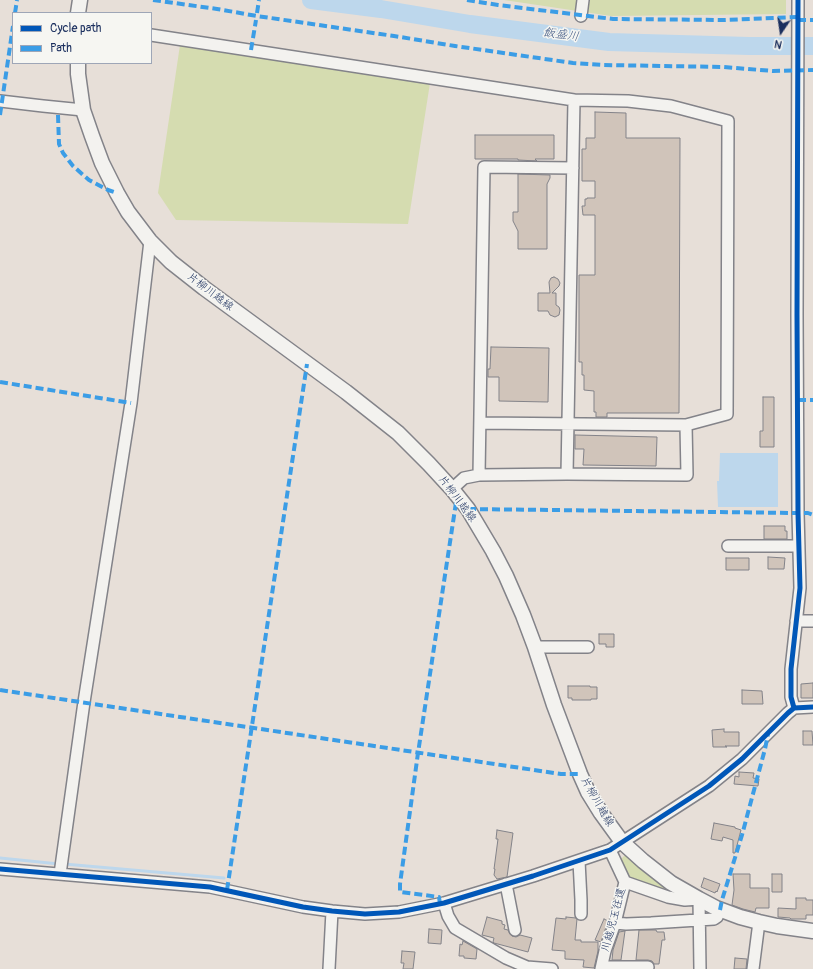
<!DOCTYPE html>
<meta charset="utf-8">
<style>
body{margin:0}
#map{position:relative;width:813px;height:969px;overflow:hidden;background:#e7dfd8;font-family:Pangolin,sans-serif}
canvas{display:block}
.legend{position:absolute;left:12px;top:12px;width:140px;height:52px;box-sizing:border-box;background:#f6f6f2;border:1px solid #9ea6b7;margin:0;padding:5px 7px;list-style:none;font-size:12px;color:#1b2f5e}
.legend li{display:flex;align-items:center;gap:8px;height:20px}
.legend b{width:20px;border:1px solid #9ea6b7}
.north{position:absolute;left:761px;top:12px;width:40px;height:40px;-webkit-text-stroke:3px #f6f6f2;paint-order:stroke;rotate:193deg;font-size:11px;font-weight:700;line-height:16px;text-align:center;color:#1b2f5e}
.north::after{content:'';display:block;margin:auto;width:14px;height:18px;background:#1b2f5e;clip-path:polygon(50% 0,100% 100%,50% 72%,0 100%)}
</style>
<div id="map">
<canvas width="813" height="969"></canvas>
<ul class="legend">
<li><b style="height:5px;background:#0057b8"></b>Cycle path</li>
<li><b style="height:5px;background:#3b9de6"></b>Path</li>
</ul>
<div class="north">N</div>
</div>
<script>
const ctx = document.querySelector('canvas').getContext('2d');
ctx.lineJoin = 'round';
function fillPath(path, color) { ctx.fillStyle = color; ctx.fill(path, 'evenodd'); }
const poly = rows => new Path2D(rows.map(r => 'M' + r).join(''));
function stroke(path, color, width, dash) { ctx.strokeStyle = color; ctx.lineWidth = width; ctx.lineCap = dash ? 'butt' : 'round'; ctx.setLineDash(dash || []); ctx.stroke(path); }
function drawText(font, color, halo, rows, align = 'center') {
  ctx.font = font + ' Pangolin,"Klee One",sans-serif'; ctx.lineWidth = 3; ctx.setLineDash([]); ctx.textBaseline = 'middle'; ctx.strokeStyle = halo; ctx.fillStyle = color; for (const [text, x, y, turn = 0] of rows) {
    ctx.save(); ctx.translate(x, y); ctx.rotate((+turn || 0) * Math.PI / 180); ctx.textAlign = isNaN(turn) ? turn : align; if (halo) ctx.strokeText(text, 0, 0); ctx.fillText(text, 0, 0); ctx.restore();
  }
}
fillPath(poly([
 [504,0,786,0,786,14,611,16],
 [180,45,430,83,408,224,176,220,158,193],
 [626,855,675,892,673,894,626,879,620,863,621,859,624,856]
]), '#d5dcb0');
fillPath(poly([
 [720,453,778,453,778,507,718,507,717,481,719,481]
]), '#bdd7ec');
stroke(poly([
 [0,858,59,864],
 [64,864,224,878]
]), '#bdd7ec', 3);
stroke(poly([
 [311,0,381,9,470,24,609,42,749,46,813,46]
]), '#bdd7ec', 18);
const building = poly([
 [595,112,626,113,626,138,680,138,679,413,607,413,607,417,596,417,596,412,594,412,594,391,584,390,584,375,582,375,582,362,579,362,579,275,595,275,595,215,583,215,582,206,585,206,585,199,587,199,587,198,595,198,595,181,582,181,582,149,586,149,586,138,595,138,595,112],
 [475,135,554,135,554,159,535,159,537,161,518,160,518,159,475,159,475,135],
 [518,174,550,175,550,178,547,184,547,249,518,249,518,231,513,221,513,212,518,212,518,174],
 [554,277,558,279,560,283,559,286,552,293,556,293,556,305,559,307,560,310,559,315,555,317,550,315,548,311,538,311,538,293,550,293,549,282,551,278,554,277],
 [491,347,549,348,548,402,499,401,499,377,488,377,488,369,490,369,491,347],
 [763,397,774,397,774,447,760,447,760,431,763,431,763,397],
 [575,435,657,437,656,466,583,465,584,449,575,449,575,435],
 [764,526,785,526,785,531,787,531,787,539,764,539,764,526],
 [768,557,785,558,784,569,768,569,768,557],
 [726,558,749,558,749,570,726,570,726,558],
 [599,634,614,634,614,647,606,647,606,644,599,644,599,634],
 [813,683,813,698,801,698,801,684,813,683],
 [568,686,590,686,590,687,597,687,597,699,591,699,591,700,572,700,572,698,568,698,568,686],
 [742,690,762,691,763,704,742,704,742,690],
 [724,729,724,732,739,732,739,746,725,746,727,747,713,747,712,730,724,729],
 [803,731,812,731,813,745,803,745,803,731],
 [739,772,754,773,753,778,759,779,758,786,734,784,735,776,739,777,739,772],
 [714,823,735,827,735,828,741,830,735,853,733,853,733,840,723,837,722,841,711,839,714,823],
 [497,830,513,833,507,877,497,879,494,875,495,869,494,869,498,839,496,839,497,830],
 [733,874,750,874,750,888,769,888,769,908,756,908,755,912,743,909,732,905,734,890,733,874],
 [772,874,782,874,782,892,772,892,772,874],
 [704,878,720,884,717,892,716,891,715,893,701,887,704,878],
 [796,898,806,898,806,900,813,900,813,915,806,915,806,919,791,919,790,918,778,917,778,908,796,909,796,898],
 [487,917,502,921,502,924,505,925,504,929,508,930,510,934,512,936,516,937,520,935,532,938,528,952,494,943,493,942,494,938,482,935,487,917],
 [566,917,576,918,577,919,575,940,581,940,581,942,598,942,598,951,594,968,583,967,584,960,565,959,565,951,552,950,556,918,566,919,566,917],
 [604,919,608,921,601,942,595,940,604,919],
 [429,929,442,930,441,944,428,943,429,929],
 [639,930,656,930,657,932,664,932,665,940,662,940,659,964,654,964,652,961,648,960,636,960,639,930],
 [625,931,621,960,612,960,613,950,619,932,625,931],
 [463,941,477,949,476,959,464,958,464,956,459,956,460,944,462,945,463,941],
 [402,951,415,952,413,969,403,969,404,963,401,963,402,951],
 [735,958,747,959,746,969,734,969,735,958]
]);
fillPath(building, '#d0c4ba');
stroke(building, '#838389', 1);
const minor = poly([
 [581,16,583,0],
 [151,35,574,100,567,474],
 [0,101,43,106,83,110],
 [480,423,686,425],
 [479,475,484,167,573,168],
 [452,489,464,478,479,475,567,474,687,475,686,425,727,414,728,121,671,106,628,101,574,100],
 [728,546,799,546],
 [796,621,813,621],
 [535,647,588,647],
 [794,708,791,697,791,669,800,588,798,513,797,315,798,0],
 [579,861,581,900,581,914],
 [0,869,210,887,303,907,332,911,365,914,399,912,444,903,533,876,610,850,709,786,742,759,788,713,794,708,813,707],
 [60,874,84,702,131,403,150,241],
 [625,882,668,897,685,900,699,899,700,969],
 [506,884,515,930],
 [444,903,448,916,455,928,506,958,527,967,552,969],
 [615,923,626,924,651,923,714,919,717,917,720,910],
 [602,967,648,967],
 [329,969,332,911],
 [601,969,605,951,615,923,625,882,610,850],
 [753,969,759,922]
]);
const major = poly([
 [78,13,80,0],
 [78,63,78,74,83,110,92,136,102,163,117,193,128,212,150,241,171,262,204,288,346,392,398,433,429,464,452,489,468,509,493,551,506,576,523,615,535,647,554,705,580,774,588,792,601,813,622,842,643,861,671,883,699,899,716,908,740,917,759,922,777,926,813,931]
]);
stroke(minor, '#838389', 14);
stroke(major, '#838389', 17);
stroke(minor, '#f3f2ef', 11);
stroke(major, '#f3f2ef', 14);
stroke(poly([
 [153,0,217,9,257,16,394,36,455,46,573,63,604,65,724,67,773,71,813,70],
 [467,0,498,5,613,19,725,20,798,17],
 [15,13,17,0],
 [257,13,259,0],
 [798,20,813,20],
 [251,50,256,20],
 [0,115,13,26],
 [58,115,59,144,63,153,73,166,89,180,108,190,117,193],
 [0,382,131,403],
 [798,400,813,400],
 [468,509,798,513,808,513,813,515],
 [0,690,561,774,580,774],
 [227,890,307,364],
 [440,904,439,897,400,892,400,884,418,753,457,496],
 [720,910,722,900,742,835,765,749,768,734]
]), '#3b9de6', 4, [8, 4]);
stroke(poly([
 [794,708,791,697,791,669,800,588,798,513,797,315,798,0],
 [0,869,210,887,303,907,332,911,365,914,399,912,444,903,533,876,610,850,709,786,742,759,788,713,794,708,813,707]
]), '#0057b8', 5);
drawText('11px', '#1b2f5e', '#f6f6f2', [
 ["片柳川越線",210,292,37],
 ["片柳川越線",457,499,53],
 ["片柳川越線",597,802,60],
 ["川越児玉往還",614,920,-75]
]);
drawText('italic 12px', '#3f5884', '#f6f6f2', [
 ["飯盛川",561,35,8]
]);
</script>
